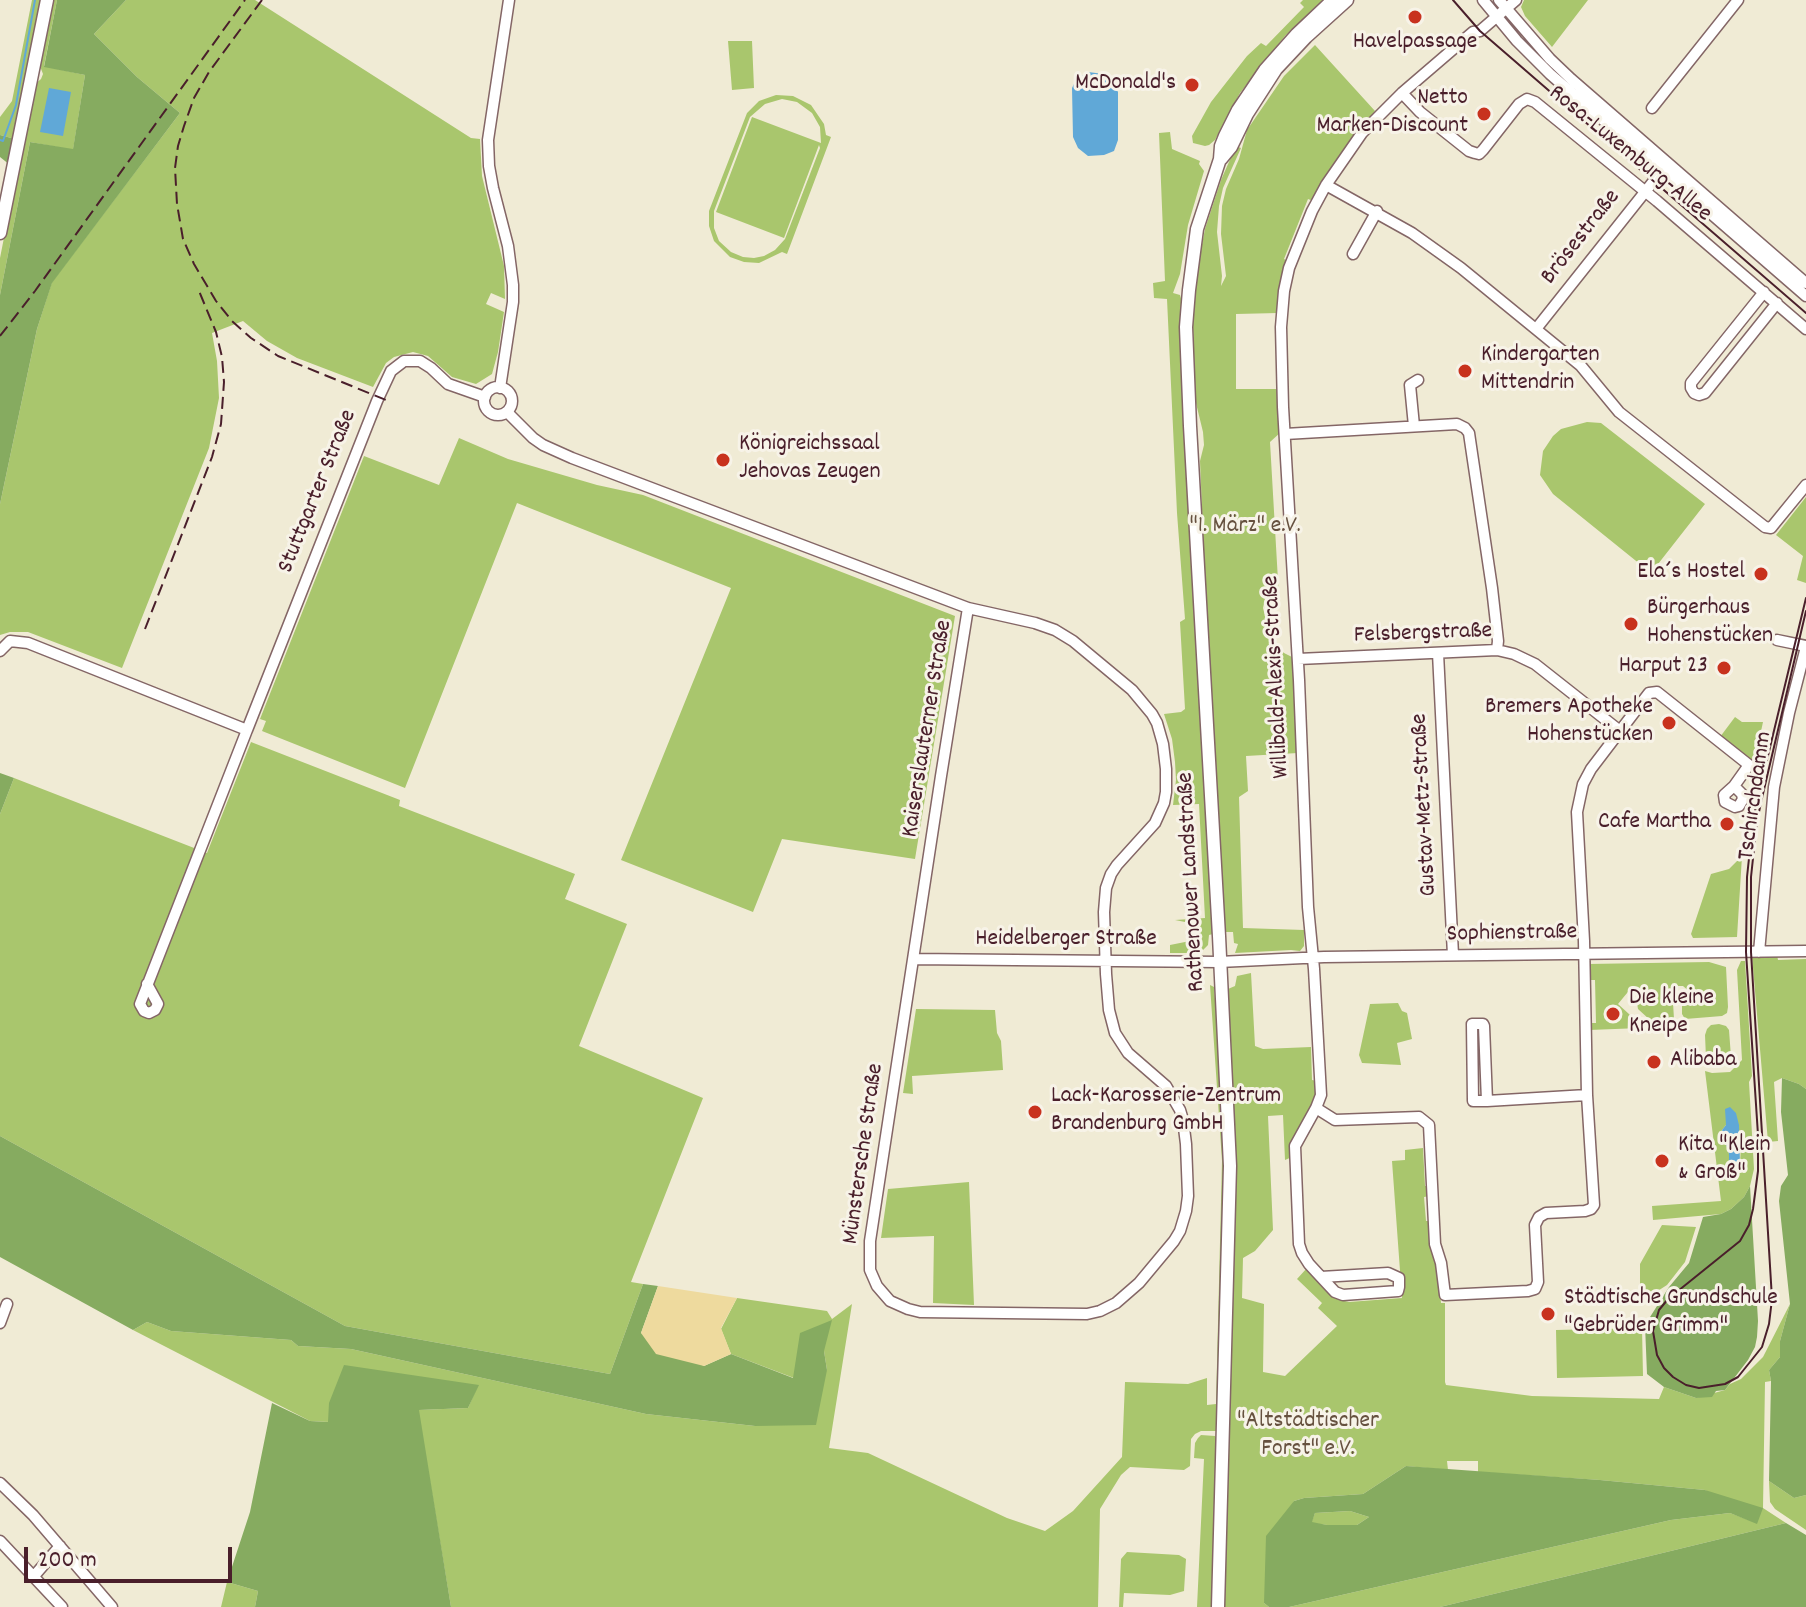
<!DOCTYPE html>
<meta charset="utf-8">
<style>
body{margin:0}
#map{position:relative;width:1806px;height:1607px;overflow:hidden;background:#f0ebd5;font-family:Dekko,sans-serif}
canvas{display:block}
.scale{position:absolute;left:24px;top:1547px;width:208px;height:36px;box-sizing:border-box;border:4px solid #4a1f2b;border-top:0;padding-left:10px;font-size:24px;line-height:28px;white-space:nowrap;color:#4a1f2b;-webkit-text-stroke:6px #f7f3e8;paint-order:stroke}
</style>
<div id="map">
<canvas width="1806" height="1607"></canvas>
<div class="scale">200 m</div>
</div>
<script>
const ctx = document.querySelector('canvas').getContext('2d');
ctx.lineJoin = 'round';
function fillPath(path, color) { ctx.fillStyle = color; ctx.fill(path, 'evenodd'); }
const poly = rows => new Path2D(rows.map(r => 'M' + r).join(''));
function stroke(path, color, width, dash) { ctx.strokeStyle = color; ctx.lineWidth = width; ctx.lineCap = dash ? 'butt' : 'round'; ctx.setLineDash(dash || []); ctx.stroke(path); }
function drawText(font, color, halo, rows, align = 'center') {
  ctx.font = font + ' Dekko,sans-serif'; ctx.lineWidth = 6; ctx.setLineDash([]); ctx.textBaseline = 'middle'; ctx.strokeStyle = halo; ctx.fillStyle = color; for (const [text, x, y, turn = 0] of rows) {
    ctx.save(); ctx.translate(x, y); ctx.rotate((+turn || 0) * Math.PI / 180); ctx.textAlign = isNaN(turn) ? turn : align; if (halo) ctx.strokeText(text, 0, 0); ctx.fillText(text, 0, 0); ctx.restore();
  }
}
fillPath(poly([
 [32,0,43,0,15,139,0,135,0,117,12,101],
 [51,0,57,0,44,66,85,75,73,150,30,142,0,295,0,258,34,85,41,79,43,74,38,61],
 [126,0,255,0,471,138,480,139,482,176,504,266,505,299,491,293,486,304,504,312,498,352,492,374,476,384,452,377,428,356,413,352,394,357,386,363,373,387,297,358,267,341,243,321,212,333,217,361,219,398,209,448,122,668,28,632,10,632,0,635,0,504,37,329,52,282,180,113,137,77,94,34],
 [1303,0,1323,0,1285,36,1261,66,1240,93,1215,140,1209,145,1205,146,1193,143,1192,136,1211,102,1247,56,1261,43,1266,46,1304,7,1300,3],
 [1524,0,1588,0,1552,47,1525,16,1521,7],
 [728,41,752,41,754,88,732,90],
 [1315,45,1375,111,1340,155,1326,177,1313,201,1308,199,1284,259,1288,261,1278,313,1236,314,1236,389,1279,389,1281,432,1270,442,1279,598,1265,599,1263,608,1271,639,1284,653,1294,658,1298,753,1246,756,1248,791,1239,797,1243,928,1304,930,1304,946,1300,951,1291,950,1235,953,1238,944,1234,943,1233,932,1223,932,1214,799,1200,461,1204,445,1203,432,1195,399,1193,325,1194,285,1205,229,1221,180,1236,146,1241,148,1223,188,1219,206,1217,232,1222,276,1221,286,1226,276,1221,234,1222,206,1226,189,1239,159,1247,130,1284,76],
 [776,95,793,96,811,105,824,124,826,135,831,137,787,254,782,252,759,263,744,262,730,257,714,241,709,226,709,211,747,113,759,101],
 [782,99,797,102,812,113,820,127,821,143,752,117,716,212,784,238,819,145,820,148,785,239,775,250,764,256,754,258,743,257,731,252,719,241,714,228,714,211,750,117,765,104],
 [1170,132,1172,149,1200,161,1199,164,1204,171,1188,225,1180,274,1173,293,1180,295,1182,302,1185,426,1213,934,1209,935,1208,945,1203,950,1193,953,1170,953,1170,945,1190,941,1190,923,1175,920,1205,918,1199,804,1173,805,1176,780,1175,762,1172,739,1164,714,1181,712,1185,709,1180,622,1185,619,1177,513,1167,299,1154,298,1153,283,1165,281,1159,133],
 [1587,422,1601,423,1705,504,1651,573,1553,494,1540,475,1543,451,1553,436,1561,429],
 [459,438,508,459,597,485,643,495,955,616,915,859,782,839,753,912,621,860,731,588,517,503,405,788,262,731,266,721,260,719,364,456,439,485],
 [1806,497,1806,583,1797,580,1803,556,1776,535],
 [1735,717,1742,722,1763,722,1754,764,1720,737],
 [251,742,400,800,399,806,575,874,565,899,627,924,579,1046,703,1098,631,1282,643,1284,610,1374,345,1326,0,1136,0,814,14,778,207,853],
 [1742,856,1737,937,1693,938,1691,934,1711,874,1729,869],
 [1777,955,1778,960,1806,959,1806,1089,1799,1084,1782,1078,1774,1082,1778,1141,1768,1142,1752,956],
 [1741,961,1745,961,1752,1076,1749,1082,1754,1169,1750,1186,1744,1197,1731,1209,1721,1214,1653,1220,1652,1206,1721,1201,1705,1071,1712,1073,1730,1072,1742,1060,1737,970],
 [1726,1125,1741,1146,1740,1164,1736,1168,1729,1164,1729,1154,1722,1130],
 [1709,962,1726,967,1728,1007,1727,1013,1722,1016,1685,1019,1682,1014,1682,1005,1691,993,1683,986,1672,986,1674,1019,1650,1020,1638,1009,1637,1003,1642,997,1632,987,1618,1004,1640,1024,1641,1028,1589,1030,1589,1023,1596,1023,1595,980,1588,980,1588,964],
 [1251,973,1255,1046,1263,1049,1311,1047,1312,1080,1317,1081,1318,1095,1292,1157,1285,1160,1283,1115,1268,1116,1273,1230,1255,1251,1243,1258,1242,1298,1264,1304,1263,1372,1285,1376,1337,1326,1318,1308,1322,1303,1297,1279,1307,1268,1341,1300,1349,1302,1402,1298,1392,1161,1405,1160,1405,1150,1423,1148,1425,1186,1430,1186,1430,1196,1424,1197,1426,1221,1431,1221,1437,1260,1441,1303,1445,1303,1445,1382,1446,1385,1532,1396,1659,1399,1664,1387,1696,1398,1725,1390,1730,1384,1741,1379,1763,1357,1790,1304,1780,1341,1780,1357,1769,1370,1771,1381,1765,1382,1763,1508,1786,1523,1440,1607,1289,1607,1671,1520,1730,1513,1757,1523,1705,1490,1600,1480,1478,1472,1478,1461,1447,1461,1448,1470,1406,1466,1363,1494,1304,1498,1294,1501,1264,1603,1269,1607,1223,1607,1228,989,1235,986,1237,976],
 [1210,985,1214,987,1224,1115,1226,1180,1220,1431,1201,1431,1195,1434,1191,1439,1190,1466,1184,1470,1130,1467,1121,1475,1100,1509,1098,1607,451,1607,418,1410,468,1408,478,1385,329,1422,310,1421,133,1330,147,1322,171,1331,291,1340,298,1346,351,1349,646,1414,755,1426,827,1370,824,1351,794,1378,731,1354,721,1329,737,1298,827,1311,832,1319,852,1304,829,1448,868,1453,1007,1518,1045,1531,1073,1511,1122,1457,1125,1382,1188,1384,1207,1378,1207,1405,1216,1404,1222,1161],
 [1398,1003,1402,1011,1407,1013,1412,1039,1397,1043,1401,1065,1362,1063,1359,1055,1370,1004],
 [916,1009,995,1010,997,1033,1001,1041,1003,1070,912,1076,913,1094,903,1093],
 [1719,1024,1726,1026,1729,1030,1731,1057,1728,1062,1723,1066,1716,1066,1706,1058,1705,1035,1707,1029,1711,1025],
 [969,1182,974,1305,933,1303,934,1236,881,1238,888,1189],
 [1662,1225,1696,1227,1685,1262,1667,1285,1653,1294,1640,1288,1640,1264],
 [1642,1328,1643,1376,1557,1378,1556,1330],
 [1201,1435,1215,1436,1219,1441,1213,1607,1197,1607,1204,1459,1194,1458,1195,1443,1198,1438],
 [1769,1481,1794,1498,1806,1495,1806,1530,1775,1509,1770,1502],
 [1350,1511,1369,1517,1357,1525,1327,1525,1311,1523,1315,1513],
 [1127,1552,1179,1555,1186,1559,1184,1591,1170,1595,1124,1593,1123,1607,1119,1607,1121,1559],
 [227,1582,258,1591,255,1607,221,1607]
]), '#a9c66d');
fillPath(poly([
 [57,0,126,0,94,34,137,77,180,113,52,283,37,329,0,504,0,295,30,142,73,149,85,75,44,67],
 [0,135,15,139,10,165,0,157],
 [0,773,14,778,0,814],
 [1782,1078,1799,1084,1806,1089,1806,1495,1794,1498,1769,1481,1771,1381,1769,1370,1780,1357,1780,1341,1790,1304,1779,1201,1781,1186,1788,1175,1781,1112],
 [0,1136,345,1326,610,1374,643,1284,658,1286,641,1333,704,1366,731,1354,793,1378,800,1333,832,1320,824,1351,827,1370,816,1425,755,1426,646,1414,351,1349,298,1346,291,1340,171,1331,147,1322,133,1330,0,1257],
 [1750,1186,1758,1321,1757,1337,1755,1347,1748,1360,1725,1390,1716,1391,1712,1397,1696,1398,1664,1387,1647,1374,1645,1325,1669,1287,1689,1263,1703,1217,1721,1214,1731,1209,1744,1197],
 [344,1365,479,1385,468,1408,419,1410,451,1607,255,1607,258,1591,227,1582,250,1512,272,1403,310,1421,328,1422,329,1403],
 [1406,1466,1600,1480,1705,1490,1763,1508,1757,1524,1730,1513,1671,1520,1289,1607,1269,1607,1264,1603,1266,1536,1294,1501,1304,1498,1363,1494],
 [1350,1511,1369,1517,1357,1525,1327,1525,1312,1522,1315,1513],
 [1786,1523,1806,1535,1806,1607,1440,1607]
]), '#86ab60');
fillPath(poly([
 [658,1286,737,1298,721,1328,731,1354,704,1366,656,1354,641,1333]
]), '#eeda9e');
fillPath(poly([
 [1088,72,1104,74,1111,80,1118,92,1118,140,1114,151,1104,155,1088,156,1078,148,1073,137,1072,88,1076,80],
 [49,88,71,92,63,136,40,132],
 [1730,1107,1736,1113,1739,1125,1740,1164,1736,1168,1729,1164,1729,1154,1722,1130,1726,1125,1725,1109]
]), '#60a8d7');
stroke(poly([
 [0,140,3,141,16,105,35,0]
]), '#60a8d7', 2);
const minor = poly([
 [1483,0,1517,41,1550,74,1806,296],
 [1499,0,1550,59,1571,79,1806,283],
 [1402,93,1420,112,1469,151,1475,153,1479,154,1483,150,1519,104,1527,99,1535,102,1657,201,1806,329],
 [1652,108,1738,0],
 [1326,185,1412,233,1461,268,1581,366,1619,412,1765,527,1771,528,1775,523,1806,485],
 [1353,254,1377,211],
 [1764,292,1691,383,1691,388,1694,393,1699,395,1705,393,1777,303],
 [1536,329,1664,168],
 '484 401a14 14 0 1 1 28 0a14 14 0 1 1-28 0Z',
 [500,388,513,302,513,285,508,246,493,188,489,166,488,140,509,0],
 [507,412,533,438,543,445,572,458,968,608,1035,623,1055,630,1073,641,1132,690,1152,714,1157,723,1163,744,1166,769,1166,792,1164,803,1155,823,1117,865,1111,874,1106,888,1104,912,1106,974,1109,1010,1115,1033,1128,1053,1166,1086,1180,1110,1183,1120,1186,1144,1188,1196,1186,1211,1180,1231,1174,1241,1139,1283,1116,1303,1100,1311,1087,1314,920,1312,908,1309,890,1301,877,1286,870,1270,870,1241,941,776,968,608],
 [1414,426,1410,385,1418,380],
 [1285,434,1457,424,1465,428,1469,433,1470,440,1492,588,1498,641,1497,650],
 [1777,640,1806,646],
 [0,651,10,641,28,643,247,730,377,401,391,371,404,361,420,361,431,368,448,384,485,397],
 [1438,653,1453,955],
 [1298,659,1497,650,1514,654,1535,664,1620,731],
 [1759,952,1774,787,1789,713,1806,647],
 [913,959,1219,962,1324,957,1806,951],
 [147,984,158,1004,155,1010,149,1013,144,1011,140,1004,247,730],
 [1487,1101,1473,1101,1472,1024,1483,1024,1484,1026,1487,1101,1587,1095],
 [1316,1108,1335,1120,1419,1117,1429,1125,1435,1244,1441,1263,1445,1295,1528,1291,1535,1289,1538,1282,1535,1225,1539,1217,1546,1213,1585,1211,1591,1209,1594,1205,1587,1095,1584,941,1577,812,1583,784,1591,769,1649,693,1657,692,1749,765,1734,786,1724,795,1725,802,1735,807,1739,806,1743,799,1742,794,1734,786],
 [1321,1277,1388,1273,1399,1278,1399,1287,1398,1291,1343,1295,1335,1292,1321,1277,1309,1264,1302,1253,1299,1244,1295,1146,1316,1108,1321,1095,1314,969,1308,907,1299,680,1283,407,1281,327,1284,291,1289,268,1312,211,1326,185,1362,133,1402,93,1473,32,1480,31,1516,0],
 [0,1323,7,1304],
 [0,1483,33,1515,112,1607],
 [0,1541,62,1607],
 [34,1576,60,1546]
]);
const major = poly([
 [1221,159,1231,147,1247,114,1276,69,1306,37,1347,0],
 [0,233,47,0],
 [1218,1607,1230,1166,1219,936,1190,426,1186,327,1189,290,1197,229,1220,159,1221,146,1225,136,1238,110,1265,70,1297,34,1333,0]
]);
stroke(minor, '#846666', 13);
stroke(major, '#846666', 15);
stroke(minor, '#fff', 10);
stroke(major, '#fff', 12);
stroke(poly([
 [1453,0,1480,31,1806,313],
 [1806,598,1758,797,1753,821,1747,877,1746,952,1758,1135,1758,1171,1753,1209,1749,1225,1740,1241,1668,1299,1659,1310,1653,1331,1657,1355,1664,1368,1673,1377,1686,1385,1699,1388,1725,1384,1738,1377,1762,1347,1769,1324,1772,1299,1751,952,1751,877,1757,821,1762,798,1806,611]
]), '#4a1f2b', 2);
stroke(poly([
 [262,0,209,72,194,98,184,126,178,146,175,168,177,204,183,239,194,264,216,301,232,321,251,338,278,356,386,400],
 [0,336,35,291,245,0],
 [145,629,212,457,221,424,224,382,222,357,216,332,199,291]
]), '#4a1f2b', 2, [12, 6]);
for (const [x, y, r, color] of [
 [1415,17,8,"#c8321e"],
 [1192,85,8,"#c8321e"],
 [1484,114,8,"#c8321e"],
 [1465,371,8,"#c8321e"],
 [723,460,8,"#c8321e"],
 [1761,574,8,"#c8321e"],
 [1631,624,8,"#c8321e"],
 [1724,668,8,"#c8321e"],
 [1669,723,8,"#c8321e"],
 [1727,824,8,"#c8321e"],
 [1613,1014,8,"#c8321e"],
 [1654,1062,8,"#c8321e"],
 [1035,1112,8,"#c8321e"],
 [1662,1161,8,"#c8321e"],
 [1548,1314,8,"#c8321e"]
]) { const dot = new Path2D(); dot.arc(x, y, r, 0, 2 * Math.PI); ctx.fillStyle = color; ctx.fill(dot); stroke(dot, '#f7f3e8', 3); }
drawText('24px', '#4a1f2b', '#f7f3e8', [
 ["Havelpassage",1415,44,"center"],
 ["McDonald's",1176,85,"right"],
 ["Netto",1468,100,"right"],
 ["Marken-Discount",1468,128,"right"],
 ["Kindergarten",1481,357],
 ["Mittendrin",1481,385],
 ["Königreichssaal",739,446],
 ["Jehovas Zeugen",739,474],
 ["Ela´s Hostel",1745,574,"right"],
 ["Bürgerhaus",1647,610],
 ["Hohenstücken",1647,638],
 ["Harput 23",1708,668,"right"],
 ["Bremers Apotheke",1653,709,"right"],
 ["Hohenstücken",1653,737,"right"],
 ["Cafe Martha",1711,824,"right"],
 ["Die kleine",1629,1000],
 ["Kneipe",1629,1028],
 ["Alibaba",1670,1062],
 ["Lack-Karosserie-Zentrum",1051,1098],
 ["Brandenburg GmbH",1051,1126],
 ["Kita \"Klein",1678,1147],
 ["& Groß\"",1678,1175],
 ["Städtische Grundschule",1564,1300],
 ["\"Gebrüder Grimm\"",1564,1328]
], 'left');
drawText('24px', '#4a1f2b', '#f7f3e8', [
 ["Rosa-Luxemburg-Allee",1629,155,39],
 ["Brösestraße",1582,238,-52],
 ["Stuttgarter Straße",319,492,-68],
 ["Felsbergstraße",1423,635,-2],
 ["Willibald-Alexis-Straße",1278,677,-93],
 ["Kaiserslauterner Straße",929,729,-81],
 ["Tschirchdamm",1757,796,-82],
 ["Gustav-Metz-Straße",1426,805,-93],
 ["Rathenower Landstraße",1193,882,-93],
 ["Sophienstraße",1512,935,-1],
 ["Heidelberger Straße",1066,941],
 ["Münstersche Straße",865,1154,-82]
]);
drawText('24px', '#66513f', '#f7f3e8', [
 ["\"1. März\" e.V.",1245,528],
 ["\"Altstädtischer",1308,1423],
 ["Forst\" e.V.",1308,1451]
]);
</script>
